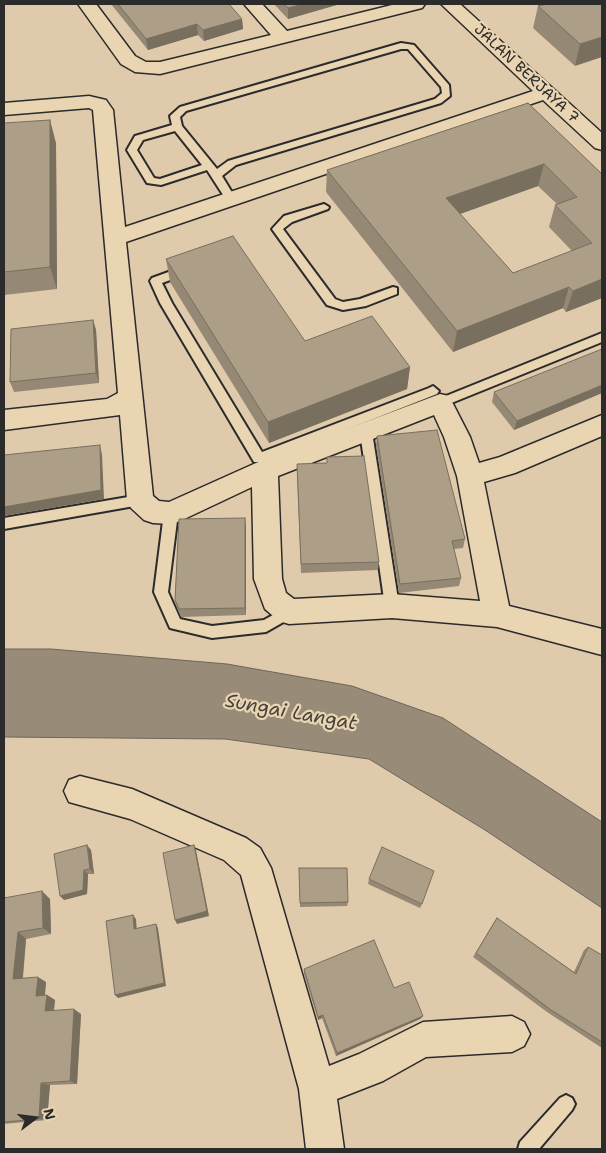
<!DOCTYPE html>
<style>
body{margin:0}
#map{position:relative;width:606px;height:1153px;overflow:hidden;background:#dfcbab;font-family:"Shantell Sans",sans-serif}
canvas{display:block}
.frame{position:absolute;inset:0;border:5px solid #2b2b2b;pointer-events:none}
.north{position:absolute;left:10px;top:1093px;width:50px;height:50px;-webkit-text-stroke:4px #ead5b3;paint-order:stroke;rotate:75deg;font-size:14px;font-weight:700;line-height:20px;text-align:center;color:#2b2b2b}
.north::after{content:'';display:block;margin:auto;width:18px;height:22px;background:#2b2b2b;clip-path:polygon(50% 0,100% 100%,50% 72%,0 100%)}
</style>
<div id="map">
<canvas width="606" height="1153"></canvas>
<div class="frame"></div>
<div class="north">N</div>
</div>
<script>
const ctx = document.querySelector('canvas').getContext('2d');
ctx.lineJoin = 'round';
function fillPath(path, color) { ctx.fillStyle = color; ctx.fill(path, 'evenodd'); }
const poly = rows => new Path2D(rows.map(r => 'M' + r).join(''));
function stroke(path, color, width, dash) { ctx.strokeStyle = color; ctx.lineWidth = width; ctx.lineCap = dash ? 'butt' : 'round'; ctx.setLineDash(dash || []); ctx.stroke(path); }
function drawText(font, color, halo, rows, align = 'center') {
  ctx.font = font + ' "Shantell Sans",sans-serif'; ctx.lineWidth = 4.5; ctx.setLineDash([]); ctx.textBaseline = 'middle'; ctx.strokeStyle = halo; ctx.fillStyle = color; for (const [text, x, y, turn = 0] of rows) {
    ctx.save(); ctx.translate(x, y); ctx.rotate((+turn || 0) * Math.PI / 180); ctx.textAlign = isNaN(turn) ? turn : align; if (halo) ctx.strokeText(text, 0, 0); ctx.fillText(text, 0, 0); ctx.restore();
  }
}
const water = poly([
 [4,649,51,649,227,664,352,686,443,718,602,822,602,908,485,830,369,759,225,739,4,737,4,649]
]);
fillPath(water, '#988c78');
stroke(water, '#6c6559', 1);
const service = poly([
 [401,43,414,45,449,85,450,96,441,103,236,165,222,176,236,199,235,201,227,201,207,170,161,185,147,183,127,150,135,136,172,125,170,116,180,107,401,43],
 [401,49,408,49,441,87,442,93,435,99,228,161,217,169,182,126,180,117,186,111,401,49],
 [175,131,202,165,160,179,154,178,137,150,143,140,175,131],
 [324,204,329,207,328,209,292,222,283,229,335,299,343,302,360,299,393,287,397,288,397,294,366,306,343,310,327,305,272,229,284,216,324,204],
 [185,266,191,270,189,273,162,283,172,303,262,452,429,388,433,386,439,391,437,394,264,462,254,462,160,303,150,281,152,278,185,266],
 [602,333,602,342,444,406,436,406,434,403,436,400,602,333],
 [366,427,372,432,399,606,397,610,392,612,387,610,385,606,360,432,366,427],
 [140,495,147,500,140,505,4,529,4,518,140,495],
 [171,508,176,509,178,513,168,592,180,619,212,626,264,620,289,606,294,608,296,612,294,616,266,632,212,638,170,628,154,592,164,513,166,509,171,508],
 [566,1095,572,1098,575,1104,572,1110,539,1149,518,1149,520,1142,560,1098,566,1095]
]);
const minor = poly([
 [78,4,96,4,135,56,146,62,160,62,271,35,244,4,262,4,287,31,396,4,425,4,422,8,160,74,135,72,121,64,78,4],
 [441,4,460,4,602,133,602,150,595,148,543,100,126,242,153,496,159,501,169,502,256,463,440,394,449,396,470,437,479,463,500,457,602,415,602,436,515,473,484,482,509,606,602,629,602,655,497,627,392,618,289,624,279,621,265,609,254,579,252,487,180,521,171,524,153,523,144,520,131,508,127,500,120,415,4,430,4,410,107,399,118,393,93,110,89,108,4,115,4,103,89,96,106,100,113,110,125,227,533,91,441,4],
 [434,415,444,437,457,476,480,601,392,594,294,599,286,593,282,579,278,476,434,415],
 [80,776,132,789,246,838,260,848,271,868,329,1066,359,1054,423,1022,512,1016,524,1022,530,1034,524,1046,512,1052,426,1057,383,1081,337,1099,344,1149,306,1149,299,1089,241,875,224,860,130,819,69,802,64,791,69,780,80,776]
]);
stroke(service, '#2b2b2b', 4);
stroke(minor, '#2b2b2b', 3);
fillPath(service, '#ead5b3');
fillPath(minor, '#ead5b3');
fillPath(poly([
 [111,4,229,4,242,19,243,29,204,41,198,35,148,50],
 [274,4,340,4,288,19],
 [602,4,575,66,533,28,538,6],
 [528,103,602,174,602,298,566,312,563,308,453,352,326,192,327,170],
 [538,186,557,204,555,205,549,227,572,251,513,273,460,214],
 [4,123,56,143,57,289,4,295],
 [166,259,305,341,410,367,407,389,269,443,170,282],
 [93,320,96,330,99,383,14,392,10,382],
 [494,392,602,393,514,430,492,402],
 [377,436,465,539,463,548,454,549,461,578,459,586,399,593,376,445],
 [327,457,379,562,378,570,301,573,297,473,327,463],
 [246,527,246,615,181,617,177,608,175,600],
 [91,850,94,874,88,874,87,894,64,900],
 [299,868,348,902,347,906,300,907],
 [369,879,422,904,420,908,368,884],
 [4,898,50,899,51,934,26,939,23,978,46,982,45,995,47,995,55,1000,54,1011,81,1014,77,1084,50,1085,47,1120,4,1124],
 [497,918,574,972,584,950,588,947,602,955,602,1048,547,1012,473,957,494,922],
 [304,969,394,988,423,1016,420,1019,336,1056,322,1018,318,1020,304,974]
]), '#958874');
fillPath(poly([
 [304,4,340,4,288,19,288,8],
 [242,19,243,29,204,41,203,30],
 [197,24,198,35,148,50,146,39],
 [602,37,602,57,575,66,580,44],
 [50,120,56,143,57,289,50,267],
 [544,164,538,186,443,220,446,198],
 [602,279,602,298,566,312,573,291],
 [569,287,563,308,453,352,457,331],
 [93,320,96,330,99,383,96,373],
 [410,367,407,389,269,443,268,422],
 [602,385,602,393,514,430,517,421],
 [100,445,102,455,104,499,4,516,4,507],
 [245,518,246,527,246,615,245,608],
 [87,845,91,850,94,874,90,869],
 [194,845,196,850,209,916,177,924,175,920],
 [84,870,88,874,87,894,64,900,60,896],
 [42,891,50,899,51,934,43,928],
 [133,915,136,919,137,933,134,929],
 [156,924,158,928,166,986,118,998,115,995],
 [18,932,26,939,22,984,13,979],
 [38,977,46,982,44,1001,36,996],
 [47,995,55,1000,53,1016,45,1011],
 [74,1009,81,1014,77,1084,70,1081],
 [323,1015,322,1018,318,1020,318,1017],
 [423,1016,420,1019,336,1056,337,1053],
 [41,1083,50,1085,47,1120,39,1119]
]), '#796f5e');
const building = poly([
 [118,4,229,4,242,19,203,30,197,24,146,39,118,4],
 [284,4,304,4,288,8,284,4],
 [547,4,602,4,602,37,580,44,538,6,547,4],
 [528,103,602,174,602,279,573,291,569,287,457,331,327,170,528,103],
 [544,164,577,197,555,205,592,243,513,273,446,198,544,164],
 [50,120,50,267,4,272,4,123,50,120],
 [233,236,305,341,372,316,410,367,268,422,166,259,233,236],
 [93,320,96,373,10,382,11,329,93,320],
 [602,349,602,385,517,421,494,392,602,349],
 [437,430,465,539,452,541,461,578,400,584,377,436,437,430],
 [100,445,101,490,4,507,4,455,100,445],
 [364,456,379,562,301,564,297,464,327,463,327,457,364,456],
 [245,518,245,608,179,609,175,600,179,519,245,518],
 [87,845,90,869,84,870,83,890,60,896,54,854,87,845],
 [194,845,207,911,175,920,163,853,194,845],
 [382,847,434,871,422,904,369,879,382,847],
 [299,868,347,868,348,902,300,903,299,868],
 [42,891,43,928,18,932,13,979,38,977,36,996,47,995,45,1011,74,1009,70,1081,41,1083,39,1119,4,1122,4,898,42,891],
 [133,915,134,929,156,924,164,983,115,995,106,921,133,915],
 [497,918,576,974,588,947,602,955,602,1042,551,1010,476,953,497,918],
 [374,940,394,988,409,982,423,1016,337,1053,323,1015,318,1017,304,969,374,940]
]);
fillPath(building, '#ad9e87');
stroke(building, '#796f5e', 1);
drawText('15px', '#2b2b2b', '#ead5b3', [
 ["JALAN BERJAYA 7",526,74,43]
]);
drawText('italic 19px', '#46433e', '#ead5b3', [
 ["Sungai Langat",291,713,10]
]);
</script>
